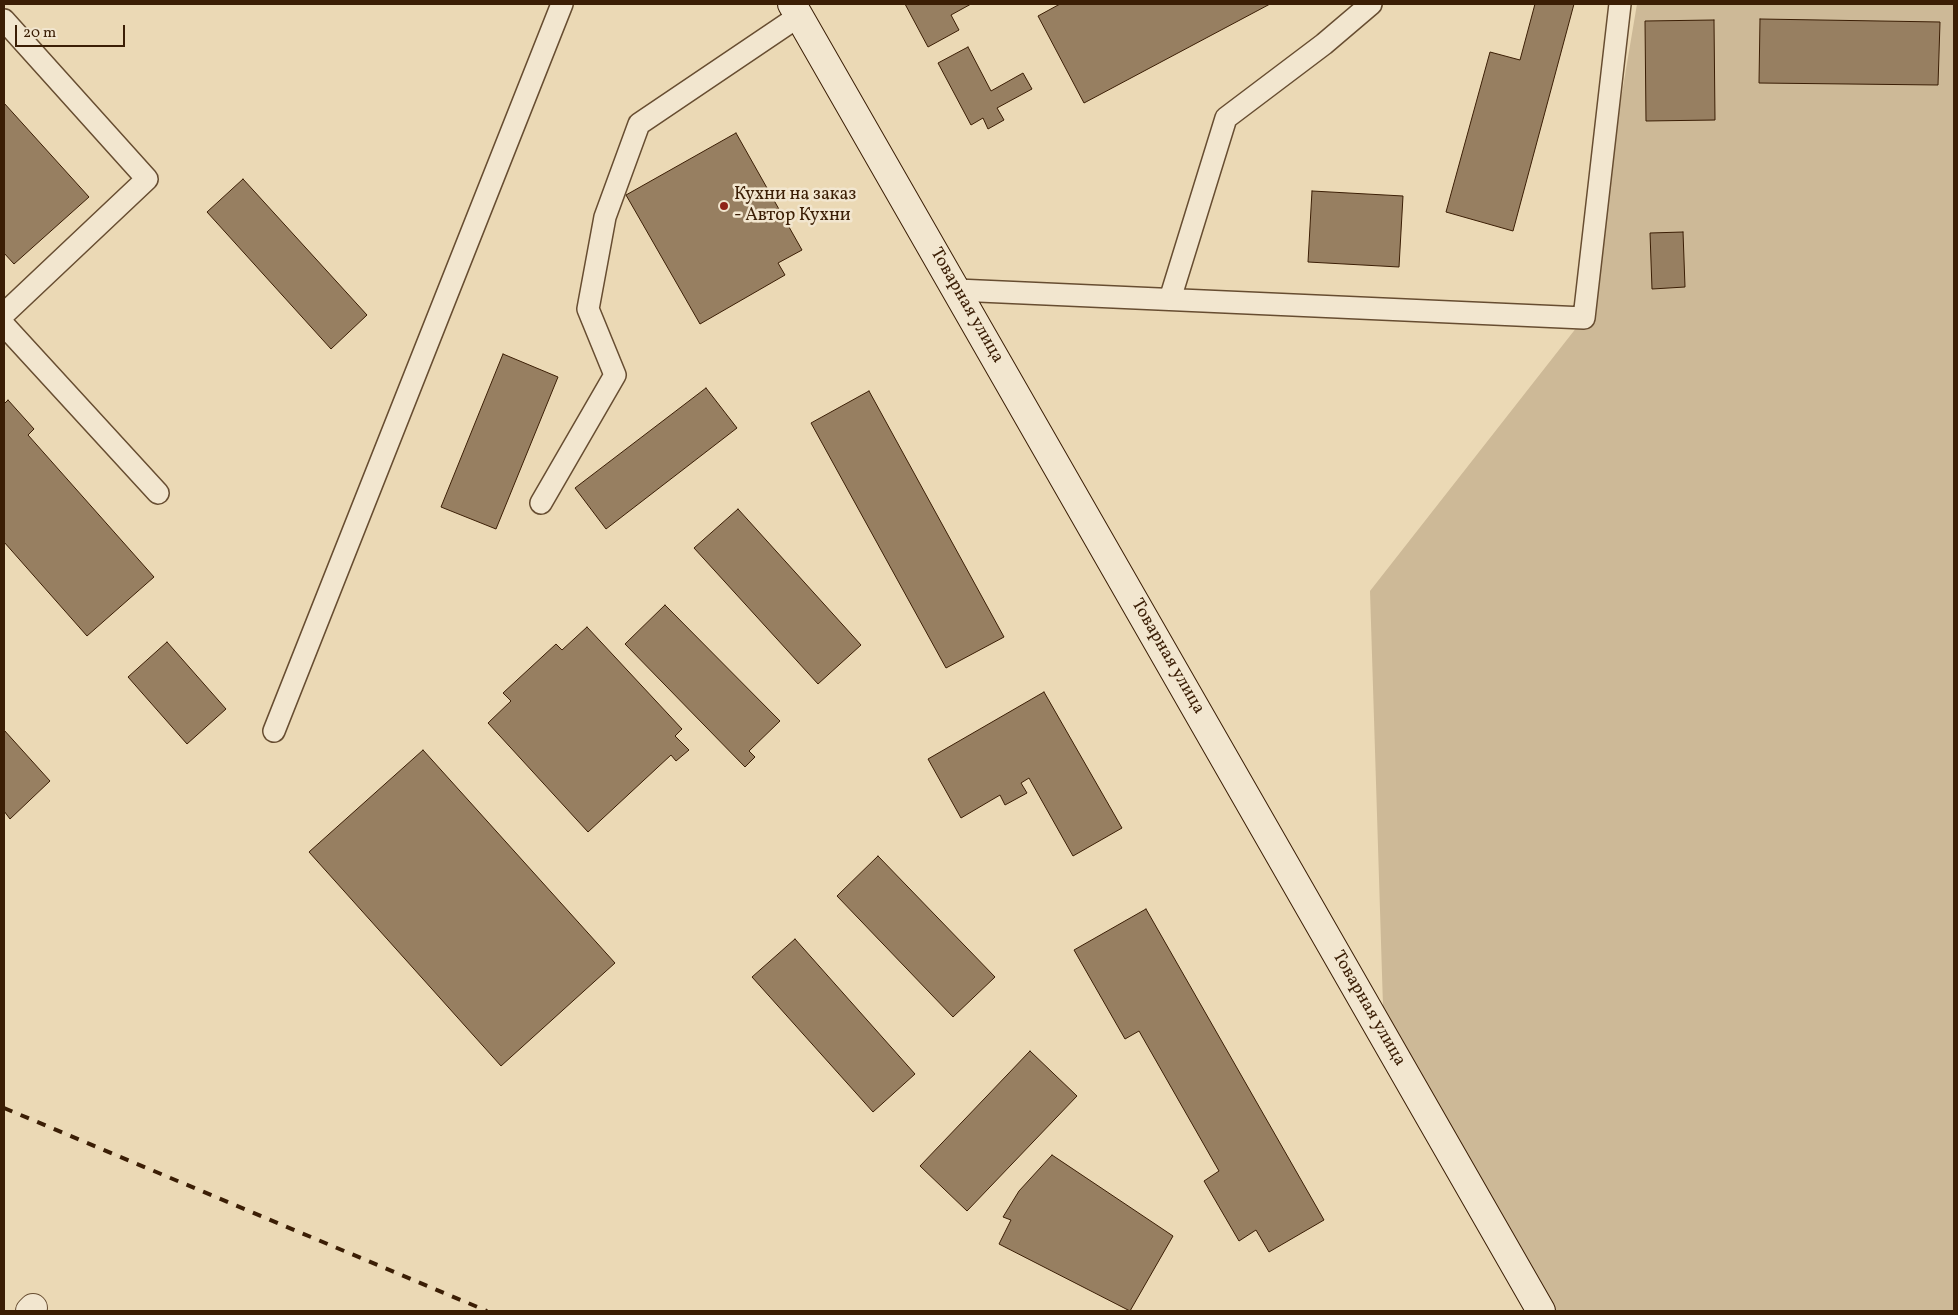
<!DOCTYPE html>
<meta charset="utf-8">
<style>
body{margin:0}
#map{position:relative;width:1958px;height:1315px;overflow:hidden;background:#ebd9b5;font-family:Vollkorn,serif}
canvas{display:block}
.frame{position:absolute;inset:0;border:5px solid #3b1e05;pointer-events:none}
.scale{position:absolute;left:15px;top:25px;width:110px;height:22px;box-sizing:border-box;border:2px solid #3b1e05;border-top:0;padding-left:6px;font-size:15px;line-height:18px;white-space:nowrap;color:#3b1e05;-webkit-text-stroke:4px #f2e6cf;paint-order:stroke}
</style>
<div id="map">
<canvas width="1958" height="1315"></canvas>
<div class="frame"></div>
<div class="scale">20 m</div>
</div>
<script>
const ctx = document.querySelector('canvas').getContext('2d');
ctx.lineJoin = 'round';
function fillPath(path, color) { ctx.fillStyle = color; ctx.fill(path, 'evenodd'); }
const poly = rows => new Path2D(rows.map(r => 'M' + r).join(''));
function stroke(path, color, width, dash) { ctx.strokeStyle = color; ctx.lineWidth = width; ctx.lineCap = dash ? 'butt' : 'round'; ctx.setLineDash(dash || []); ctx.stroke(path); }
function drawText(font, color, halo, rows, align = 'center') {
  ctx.font = font + ' Vollkorn,serif'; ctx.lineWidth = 5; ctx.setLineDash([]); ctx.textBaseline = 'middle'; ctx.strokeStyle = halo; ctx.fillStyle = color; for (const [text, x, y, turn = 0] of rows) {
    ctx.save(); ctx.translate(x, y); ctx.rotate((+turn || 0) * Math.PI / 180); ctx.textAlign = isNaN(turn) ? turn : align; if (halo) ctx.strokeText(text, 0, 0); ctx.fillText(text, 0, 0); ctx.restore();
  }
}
fillPath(poly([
 [1637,4,1954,4,1954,1311,1541,1311,1384,1038,1370,591,1584,318]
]), '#cdb997');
const building = poly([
 [905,4,971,4,951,15,959,30,928,47,905,4],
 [1060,4,1270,4,1084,103,1038,16,1060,4],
 [1535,4,1574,4,1513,231,1446,212,1490,52,1520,60,1535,4],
 [1760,19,1940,22,1938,85,1759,83,1760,19],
 [1714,20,1715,120,1646,121,1645,21,1714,20],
 [968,47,991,91,1023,73,1032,89,997,108,1004,120,988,129,983,118,971,125,938,63,968,47],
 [4,103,89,197,14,264,4,253,4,103],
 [736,133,802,250,778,263,785,275,700,324,626,195,736,133],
 [243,179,367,315,331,349,207,212,243,179],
 [1312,191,1403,196,1399,267,1308,262,1312,191],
 [1683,232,1685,287,1652,289,1650,233,1683,232],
 [503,354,558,377,496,529,441,507,503,354],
 [706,388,737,428,606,529,575,488,706,388],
 [869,391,1004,637,946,668,811,423,869,391],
 [8,400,34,429,28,435,154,577,87,636,4,542,4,404,8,400],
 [738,509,861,645,818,684,694,548,738,509],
 [665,605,780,721,749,751,755,757,745,767,625,644,665,605],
 [587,627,682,729,675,736,689,750,676,761,671,755,588,832,488,723,511,701,503,693,556,644,562,650,587,627],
 [167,642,226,709,187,744,128,677,167,642],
 [1044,692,1122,828,1073,856,1029,778,1021,783,1027,793,1005,805,1000,795,961,818,928,759,1044,692],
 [4,730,50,781,10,819,4,811,4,730],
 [423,750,615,963,501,1066,309,852,423,750],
 [878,856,995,977,953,1017,837,896,878,856],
 [1146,909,1324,1220,1269,1252,1256,1230,1239,1241,1204,1181,1219,1171,1139,1031,1125,1039,1074,950,1146,909],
 [795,939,915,1074,873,1112,752,977,795,939],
 [1030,1051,1077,1096,967,1211,920,1166,1030,1051],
 [1052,1155,1173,1236,1130,1311,999,1244,1011,1220,1003,1217,1019,1191,1052,1155]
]);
fillPath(building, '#977f61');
stroke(building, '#3b1e05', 1);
const lane = poly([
 [4,20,147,179,4,314],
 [957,290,1584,318,1620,4],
 [1170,299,1226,118,1324,44,1371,4],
 [4,325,158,493],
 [541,503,615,375,588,309,605,217,639,124,799,16],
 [274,731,562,4]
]);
const street = poly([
 [30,1311,33,1308]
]);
const secondary = poly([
 [792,4,1541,1311]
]);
stroke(lane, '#674d31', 24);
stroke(street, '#674d31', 30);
stroke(secondary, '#3b1e05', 30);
stroke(lane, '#f2e6cf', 21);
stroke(street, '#f2e6cf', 28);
stroke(secondary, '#f2e6cf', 28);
stroke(poly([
 [4,1108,487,1311]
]), '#3b1e05', 4, [9, 9]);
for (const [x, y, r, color] of [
 [724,206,5,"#8f2418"]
]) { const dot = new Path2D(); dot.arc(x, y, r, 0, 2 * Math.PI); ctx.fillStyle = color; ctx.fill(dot); stroke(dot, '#f2e6cf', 2); }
drawText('18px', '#3b1e05', '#f2e6cf', [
 ["Кухни на заказ",734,196],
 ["- Автор Кухни",734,217]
], 'left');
drawText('18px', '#3b1e05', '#f2e6cf', [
 ["Товарная улица",966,306,60],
 ["Товарная улица",1167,657,60],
 ["Товарная улица",1368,1009,60]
]);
</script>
